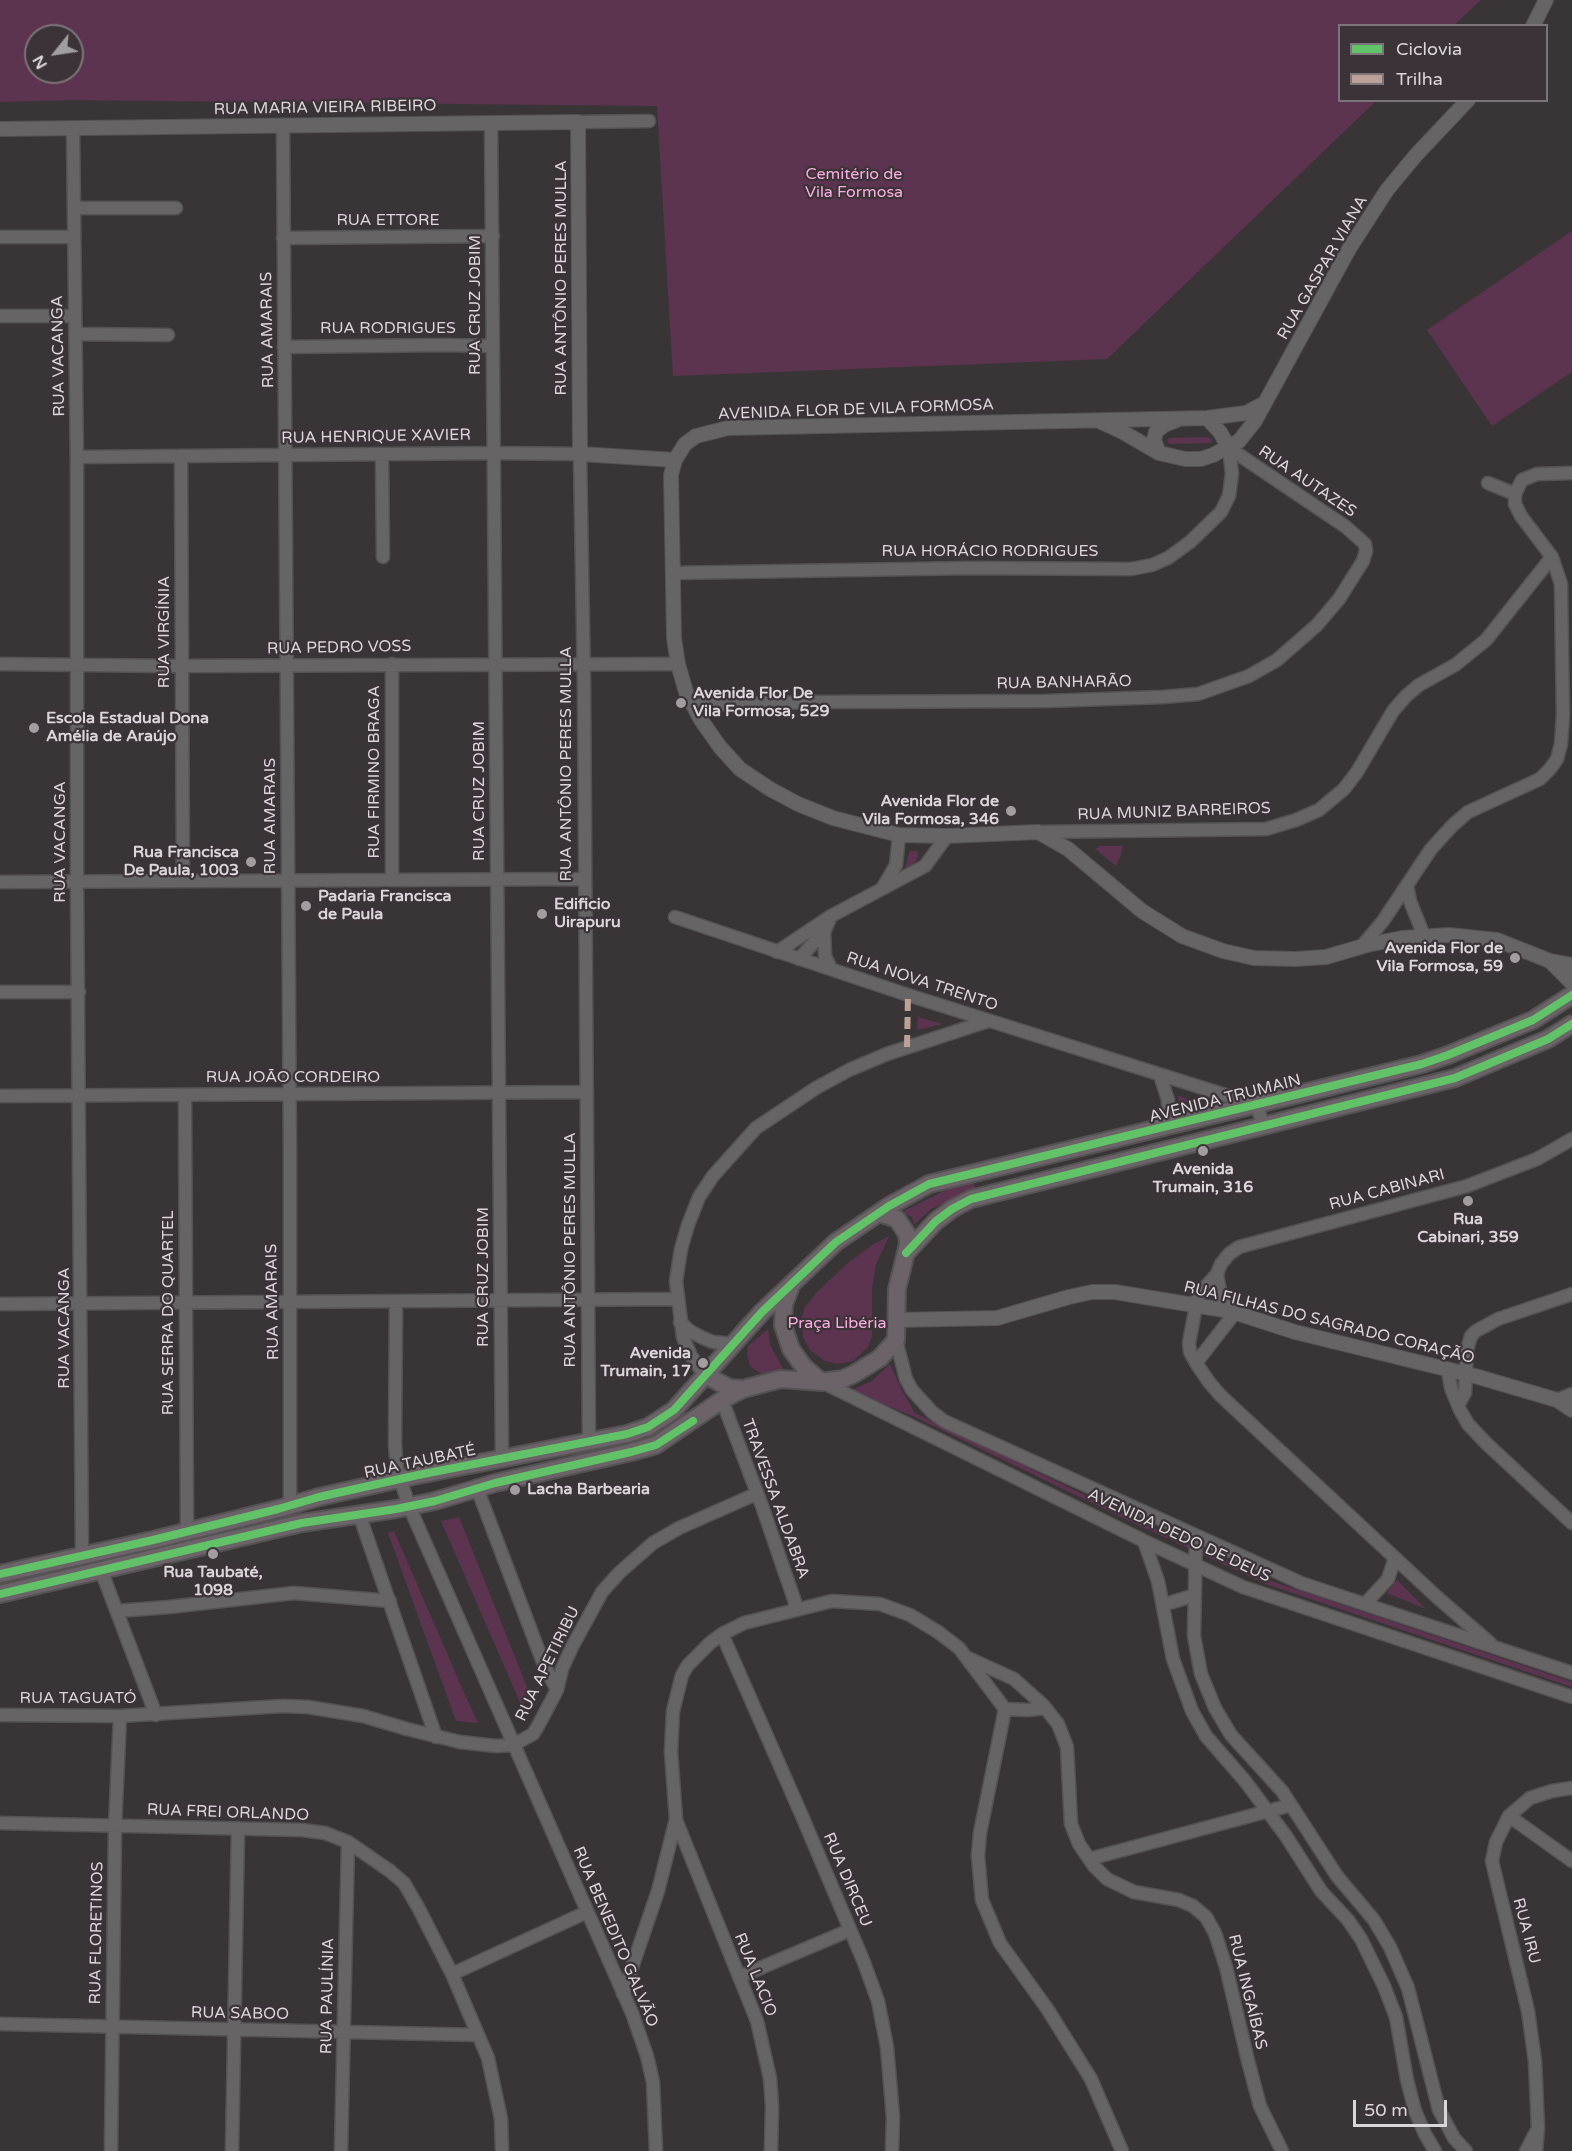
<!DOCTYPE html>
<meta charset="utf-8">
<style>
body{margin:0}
#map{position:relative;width:1572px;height:2151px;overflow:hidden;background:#393537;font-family:"Varela Round",sans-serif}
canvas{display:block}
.legend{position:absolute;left:1338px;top:24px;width:210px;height:78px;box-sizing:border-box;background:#3b3338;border:2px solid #7b7478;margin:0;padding:8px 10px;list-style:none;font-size:18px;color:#dbd6d9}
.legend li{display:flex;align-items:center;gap:12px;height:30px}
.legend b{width:30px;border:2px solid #7b7478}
.north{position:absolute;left:24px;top:24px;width:60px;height:60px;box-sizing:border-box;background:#3b3338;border:2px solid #7b7478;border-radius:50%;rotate:240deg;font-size:16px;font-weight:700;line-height:24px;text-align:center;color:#dbd6d9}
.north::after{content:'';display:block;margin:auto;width:21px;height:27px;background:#a29ea0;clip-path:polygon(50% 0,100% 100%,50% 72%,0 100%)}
.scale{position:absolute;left:1353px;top:2100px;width:94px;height:27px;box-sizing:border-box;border:3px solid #dbd6d9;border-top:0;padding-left:8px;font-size:18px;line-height:21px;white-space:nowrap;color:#dbd6d9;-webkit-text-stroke:4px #3b3338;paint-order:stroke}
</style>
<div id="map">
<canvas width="1572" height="2151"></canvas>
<ul class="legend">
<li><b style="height:8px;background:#61c268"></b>Ciclovia</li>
<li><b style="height:8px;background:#bda197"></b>Trilha</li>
</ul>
<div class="north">N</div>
<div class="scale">50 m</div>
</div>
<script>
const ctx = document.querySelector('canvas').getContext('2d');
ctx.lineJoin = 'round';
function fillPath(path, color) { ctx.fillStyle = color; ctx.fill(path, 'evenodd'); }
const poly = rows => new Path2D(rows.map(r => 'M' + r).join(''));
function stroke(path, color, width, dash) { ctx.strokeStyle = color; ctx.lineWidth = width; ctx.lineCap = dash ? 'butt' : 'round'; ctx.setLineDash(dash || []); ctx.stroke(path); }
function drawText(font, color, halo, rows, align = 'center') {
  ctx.font = font + ' "Varela Round",sans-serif'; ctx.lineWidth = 4.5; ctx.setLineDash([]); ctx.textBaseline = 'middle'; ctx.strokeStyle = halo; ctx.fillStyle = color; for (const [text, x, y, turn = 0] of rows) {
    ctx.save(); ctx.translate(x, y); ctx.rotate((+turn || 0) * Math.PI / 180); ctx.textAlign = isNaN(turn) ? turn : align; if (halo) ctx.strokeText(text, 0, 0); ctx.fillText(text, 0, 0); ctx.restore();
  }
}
fillPath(poly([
 [0,0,1481,0,1454,25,1340,26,1340,100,1376,101,1107,359,673,376,657,106,72,100,0,102],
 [36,36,72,36,72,72,36,72],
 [1572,231,1572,372,1492,426,1427,330],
 [1207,437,1212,439,1211,443,1170,444,1167,441,1169,438],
 [1099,846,1123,846,1120,857,1116,866,1098,851,1096,849],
 [911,851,918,851,918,857,914,863,905,869,909,853],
 [918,1017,943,1024,917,1030],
 [1178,1096,1180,1096,1202,1106,1180,1111],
 [973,1182,975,1188,931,1209,914,1225,912,1217,902,1212,952,1187],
 [889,1236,876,1264,872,1288,872,1336,868,1347,853,1361,838,1364,825,1361,810,1350,803,1337,802,1317,805,1307,817,1292,848,1263,871,1246],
 [768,1329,770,1345,785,1372,760,1373,750,1366,747,1354,748,1346],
 [890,1364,901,1389,915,1413,1107,1506,1268,1580,1572,1682,1572,1687,1266,1584,1123,1518,913,1416,850,1391,872,1381],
 [459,1517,529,1692,522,1707,441,1521],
 [394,1531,465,1695,478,1723,456,1721,388,1533],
 [1397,1580,1426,1609,1387,1593]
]), '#5d3450');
const minor = poly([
 [578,122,649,121],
 [491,123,502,1458],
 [283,125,290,1151,290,1506],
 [73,128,77,468,77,881,82,1555],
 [74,208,176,208],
 [0,237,74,237],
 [283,238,493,236],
 [0,316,75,316],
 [75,334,168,335],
 [284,347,444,345,493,346],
 [382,454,383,557],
 [181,456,183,880],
 [77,457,494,453,580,454,584,686,589,1441],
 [1488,483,1515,494],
 [673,573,969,568,1131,569,1152,565,1168,558,1190,542,1221,512,1229,496,1232,474,1229,448],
 [0,664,171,666,678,664],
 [392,664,392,879],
 [693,705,813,702,1046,701,1163,697,1198,694,1249,676,1277,660,1317,625,1339,599,1363,561,1366,551,1365,544,1346,527,1229,448],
 [1038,832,1266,829,1296,820,1319,810,1344,789,1357,772,1393,711,1406,696,1419,685,1455,665,1486,640,1552,557],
 [0,882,584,879],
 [1407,886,1410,901,1424,936],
 [883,887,896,865,899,835],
 [675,917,908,995,1257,1105,1263,1125],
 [824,930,825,956,831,969],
 [1362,946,1383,921,1431,849,1453,825,1468,812,1540,779,1550,769,1557,759,1561,744,1563,715,1561,584,1552,557,1521,516,1515,504,1515,494,1522,480,1537,474,1572,473],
 [777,952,831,916,925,866,947,836],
 [799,959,825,930,831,916],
 [0,992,79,992],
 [185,1095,187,1531],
 [0,1096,586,1092],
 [1151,1130,1162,1120,1168,1109,1168,1100,1160,1075],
 [1217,1274,1198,1295,1189,1343,1190,1352,1196,1363,1209,1382,1220,1395,1438,1598,1490,1643],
 [396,1302,395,1445,397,1469,409,1506,632,2013,647,2056,653,2082,656,2151],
 [0,1304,677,1299],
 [1230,1311,1221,1297,1217,1274,1221,1264,1229,1254,1239,1247,1467,1186,1537,1159,1572,1139],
 [680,1322,690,1331,703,1338,713,1342,733,1344],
 [896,1340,906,1379,912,1390,932,1412,944,1421,1301,1583,1572,1673],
 [1196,1363,1234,1314],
 [1448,1371,1451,1388,1460,1410,1468,1424,1487,1444,1572,1523],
 [705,1375,691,1356,683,1337,676,1281,681,1249,688,1225,699,1197,713,1176,756,1128,816,1088,849,1070,887,1054,988,1021],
 [822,1382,1144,1541,1243,1587,1572,1697],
 [722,1400,762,1506,795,1602,795,1609],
 [1557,1400,1572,1394],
 [1458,1405,1465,1393,1467,1350,1471,1336,1476,1331,1498,1319,1572,1294],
 [477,1488,544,1665,557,1690],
 [359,1514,436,1737],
 [1196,1536,1194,1636,1201,1674,1215,1708,1231,1735,1282,1791,1337,1876,1374,1920,1390,1947,1408,1988,1439,2110,1454,2138,1466,2151],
 [1144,1541,1158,1581,1173,1659,1192,1711,1206,1736,1245,1781,1286,1836,1321,1891,1348,1920,1361,1939,1384,1986,1396,2017,1407,2080,1415,2111,1425,2134,1435,2151],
 [101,1570,156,1715],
 [1365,1604,1388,1579,1395,1558],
 [1163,1605,1195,1595],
 [117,1611,169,1607,294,1593,390,1601],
 [722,1634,802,1816,863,1960,878,2001,887,2047,893,2117,892,2151],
 [968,1658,1014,1679,1043,1705,1058,1724,1067,1747,1071,1824,1079,1844,1094,1866,1107,1879,1134,1892,1179,1900,1193,1906,1206,1917,1215,1933,1226,1967,1248,2061,1260,2106,1282,2151],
 [1005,1709,1028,1710,1045,1708],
 [0,1715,120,1716,283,1706,308,1707,363,1716,407,1729,460,1742,496,1746,513,1745,533,1734,538,1726,557,1690,562,1669,572,1647,602,1592,619,1573,653,1543,679,1528,756,1494],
 [1509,1816,1572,1861],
 [676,1820,757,2021,770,2078,772,2106,771,2151],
 [0,1823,302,1830,325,1833,348,1842,390,1871,404,1883,419,1909,452,1974,488,2058,501,2119,502,2151],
 [1089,1859,1291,1805],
 [452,1974,587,1912],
 [739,1977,850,1930],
 [623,1994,658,1891,676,1819,671,1752,673,1711,682,1675,688,1665,710,1643,722,1634,744,1623,832,1601,880,1604,910,1615,938,1632,959,1648,1005,1709,980,1833,978,1856,982,1900,1000,1943,1048,2010,1091,2079,1122,2151],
 [0,2024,478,2035],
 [111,2151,115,1827,120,1716],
 [232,2151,238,1828],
 [341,2151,348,1842],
 [1526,2151,1536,2132],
 [1536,2151,1538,2128,1535,2061,1528,2011,1492,1861,1496,1842,1509,1816,1530,1798,1552,1791,1572,1788]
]);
const tertiary = poly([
 [1533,26,1546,0],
 [0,129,578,122,580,454,675,460],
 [1263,404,1246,413,1207,418,728,428,696,436,685,444,675,460,671,475,674,638,678,664,686,692,701,720,720,747,740,769,770,789,798,804,833,818,899,835,947,836,1038,832,1068,849,1142,911,1182,936,1223,951,1254,958,1296,959,1326,957,1367,945,1402,938,1449,935,1497,940,1550,961,1572,965],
 [1207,418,1220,432,1229,448],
 [1101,422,1121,431,1159,453,1185,459,1201,459,1213,455,1239,441,1255,421,1349,249,1387,190,1416,155,1468,100],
 [1159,453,1154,440,1156,432,1164,425,1177,420],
 [1550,961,1572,983],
 [897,1320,997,1318,1069,1297,1092,1292,1115,1292,1230,1311,1295,1332,1475,1376,1557,1400,1572,1410]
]);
const secondary = poly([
 [906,1253,936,1221,952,1209,971,1199,1455,1078,1548,1039,1572,1024],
 [791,1286,784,1304,783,1325,791,1349,803,1366,821,1382],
 [705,1375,730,1388,743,1389],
 [0,1574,153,1540,278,1509,319,1497,418,1475,627,1434,648,1427,674,1410,762,1312,836,1242,889,1206,929,1184,1422,1064,1448,1055,1533,1020,1572,995],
 [0,1594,302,1523,396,1509,435,1501,495,1483,631,1452,656,1445,722,1400,743,1389,781,1379,821,1382,843,1379,854,1374,880,1358,896,1340,897,1289,908,1244,907,1234,897,1219,879,1213]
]);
stroke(minor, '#555254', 15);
stroke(tertiary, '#555254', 16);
stroke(secondary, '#555254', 20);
stroke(minor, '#676466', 12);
stroke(tertiary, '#676466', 14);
stroke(secondary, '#6b6368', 16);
stroke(poly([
 [907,1047,908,995]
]), '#bda197', 6, [12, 6]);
stroke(poly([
 [906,1253,936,1221,952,1209,971,1199,1455,1078,1548,1039,1572,1024],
 [0,1574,153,1540,278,1509,319,1497,418,1475,627,1434,648,1427,674,1410,762,1312,836,1242,889,1206,929,1184,1422,1064,1448,1055,1533,1020,1572,995],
 [0,1594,302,1523,396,1509,435,1501,495,1483,631,1452,656,1445,693,1421]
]), '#61c268', 8);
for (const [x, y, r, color] of [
 [681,703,6,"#a29ea0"],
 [34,728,6,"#a29ea0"],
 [1011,811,6,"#a29ea0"],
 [251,862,6,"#a29ea0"],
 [306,906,6,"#a29ea0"],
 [542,914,6,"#a29ea0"],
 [1515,958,6,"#a29ea0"],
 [1203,1151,6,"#a29ea0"],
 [1468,1201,6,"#a29ea0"],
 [703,1363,6,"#a29ea0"],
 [515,1490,6,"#a29ea0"],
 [213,1554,6,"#a29ea0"]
]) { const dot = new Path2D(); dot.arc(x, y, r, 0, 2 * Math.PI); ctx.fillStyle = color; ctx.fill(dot); stroke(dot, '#3b3338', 2); }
drawText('16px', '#dbd6d9', '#3b3338', [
 ["RUA MARIA VIEIRA RIBEIRO",325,108,-1],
 ["RUA ETTORE",388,221],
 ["RUA GASPAR VIANA",1323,268,-60],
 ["RUA ANTÔNIO PERES MULLA",562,278,-90],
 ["RUA CRUZ JOBIM",476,305,-90],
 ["RUA RODRIGUES",388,329],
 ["RUA AMARAIS",268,330,-91],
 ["RUA VACANGA",59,356,-91],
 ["AVENIDA FLOR DE VILA FORMOSA",856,410,-2],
 ["RUA HENRIQUE XAVIER",376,437,-1],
 ["RUA AUTAZES",1307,482,34],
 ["RUA HORÁCIO RODRIGUES",990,552],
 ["RUA VIRGÍNIA",165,632,-90],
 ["RUA PEDRO VOSS",339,648,-1],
 ["RUA BANHARÃO",1064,683,-1],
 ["RUA ANTÔNIO PERES MULLA",567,764,-90],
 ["RUA FIRMINO BRAGA",375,772,-90],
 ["RUA CRUZ JOBIM",480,791,-90],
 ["RUA MUNIZ BARREIROS",1174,812,-2],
 ["RUA AMARAIS",271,816,-90],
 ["RUA VACANGA",61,842,-90],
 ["RUA NOVA TRENTO",922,982,18],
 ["RUA JOÃO CORDEIRO",293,1078],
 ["AVENIDA TRUMAIN",1225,1099,-14],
 ["RUA CABINARI",1387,1190,-15],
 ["RUA ANTÔNIO PERES MULLA",571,1250,-90],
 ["RUA CRUZ JOBIM",484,1277,-90],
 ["RUA AMARAIS",273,1302,-91],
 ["RUA SERRA DO QUARTEL",169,1313,-90],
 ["RUA FILHAS DO SAGRADO CORAÇÃO",1329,1323,14],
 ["RUA VACANGA",65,1328,-90],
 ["RUA TAUBATÉ",420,1462,-12],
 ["TRAVESSA ALDABRA",775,1499,70],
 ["AVENIDA DEDO DE DEUS",1179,1536,25],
 ["RUA APETIRIBU",548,1664,-64],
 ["RUA TAGUATÓ",78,1699],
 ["RUA FREI ORLANDO",228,1813,2],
 ["RUA DIRCEU",847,1880,67],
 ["RUA IRU",1526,1931,75],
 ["RUA FLORETINOS",97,1933,-89],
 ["RUA BENEDITO GALVÃO",615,1937,67],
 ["RUA LACIO",755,1975,68],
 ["RUA INGAÍBAS",1247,1992,76],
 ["RUA PAULÍNIA",328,1996,-89],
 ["RUA SABOO",240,2014,1]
]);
drawText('16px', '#faaddf', '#3b3338', [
 ["Cemitério de",854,175],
 ["Vila Formosa",854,193],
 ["Praça Libéria",837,1324]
]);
drawText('bold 16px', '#dbd6d9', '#3b3338', [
 ["Avenida Flor De",693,694],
 ["Vila Formosa, 529",693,712],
 ["Escola Estadual Dona",46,719],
 ["Amélia de Araújo",46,737],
 ["Avenida Flor de",999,802,"right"],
 ["Vila Formosa, 346",999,820,"right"],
 ["Rua Francisca",239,853,"right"],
 ["De Paula, 1003",239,871,"right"],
 ["Padaria Francisca",318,897],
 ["de Paula",318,915],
 ["Edificio",554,905],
 ["Uirapuru",554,923],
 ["Avenida Flor de",1503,949,"right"],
 ["Vila Formosa, 59",1503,967,"right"],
 ["Avenida",1203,1170,"center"],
 ["Trumain, 316",1203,1188,"center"],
 ["Rua",1468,1220,"center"],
 ["Cabinari, 359",1468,1238,"center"],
 ["Avenida",691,1354,"right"],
 ["Trumain, 17",691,1372,"right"],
 ["Lacha Barbearia",527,1490],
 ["Rua Taubaté,",213,1573,"center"],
 ["1098",213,1591,"center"]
], 'left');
</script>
